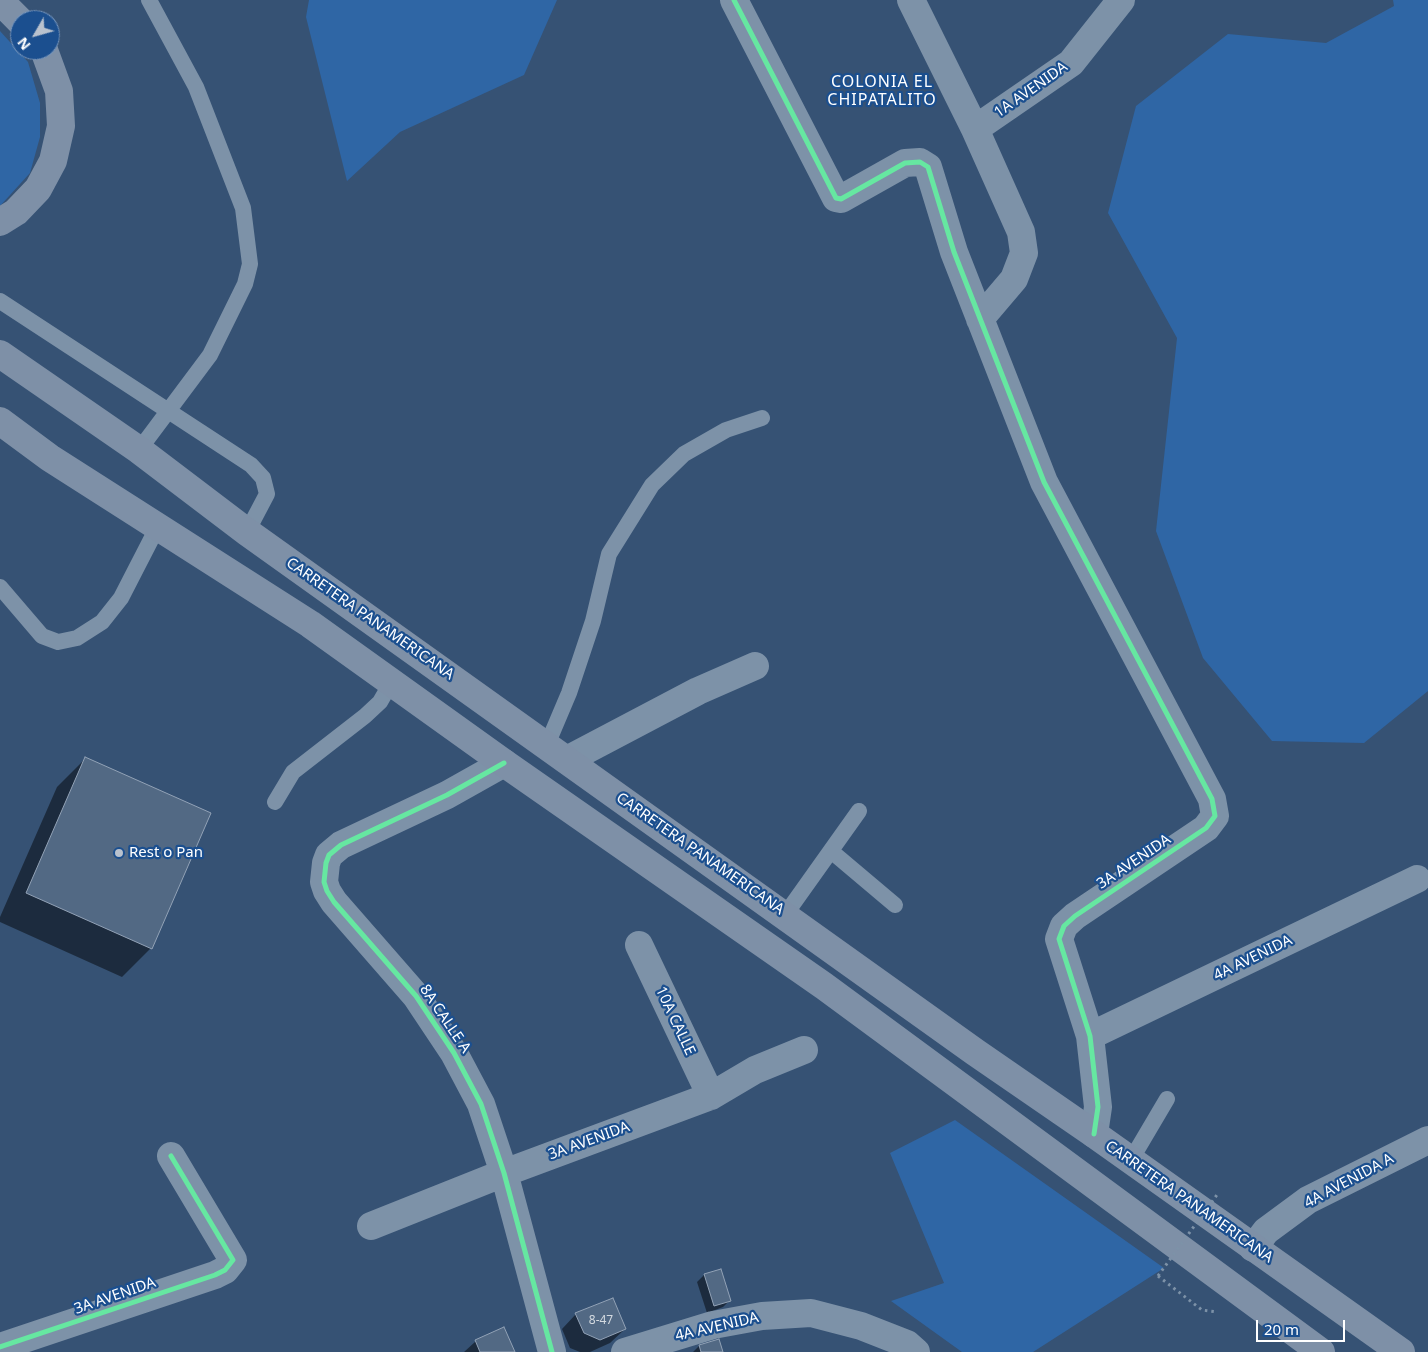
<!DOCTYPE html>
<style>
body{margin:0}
#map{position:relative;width:1428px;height:1352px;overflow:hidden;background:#365274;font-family:"Noto Sans",sans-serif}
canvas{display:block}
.north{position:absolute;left:10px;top:10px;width:50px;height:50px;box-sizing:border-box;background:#1b4f8f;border:1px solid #7695bc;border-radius:50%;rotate:232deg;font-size:14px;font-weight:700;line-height:20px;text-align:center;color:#fff}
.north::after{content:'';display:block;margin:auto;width:18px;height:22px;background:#b9c2ce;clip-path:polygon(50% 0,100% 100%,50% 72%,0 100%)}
.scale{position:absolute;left:1256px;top:1320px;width:89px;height:22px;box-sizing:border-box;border:2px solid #fff;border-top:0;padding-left:6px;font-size:15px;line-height:18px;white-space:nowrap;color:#fff;-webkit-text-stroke:4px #1b4f8f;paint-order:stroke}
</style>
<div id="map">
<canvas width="1428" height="1352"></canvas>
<div class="north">N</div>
<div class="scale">20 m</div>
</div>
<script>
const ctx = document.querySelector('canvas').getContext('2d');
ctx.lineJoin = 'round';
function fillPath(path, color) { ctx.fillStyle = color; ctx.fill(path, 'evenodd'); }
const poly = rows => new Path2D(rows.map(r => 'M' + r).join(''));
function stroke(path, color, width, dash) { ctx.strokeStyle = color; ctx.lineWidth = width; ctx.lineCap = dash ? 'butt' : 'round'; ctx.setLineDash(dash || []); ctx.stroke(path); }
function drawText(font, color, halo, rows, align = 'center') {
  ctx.font = font + ' "Noto Sans",sans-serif'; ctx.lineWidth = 4.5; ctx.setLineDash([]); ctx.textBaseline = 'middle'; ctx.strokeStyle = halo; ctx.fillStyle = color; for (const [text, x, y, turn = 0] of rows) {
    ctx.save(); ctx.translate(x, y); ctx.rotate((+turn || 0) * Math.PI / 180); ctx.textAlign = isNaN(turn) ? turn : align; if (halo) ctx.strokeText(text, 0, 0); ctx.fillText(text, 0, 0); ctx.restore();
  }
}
fillPath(poly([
 [309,0,557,0,524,75,400,132,347,181,306,17],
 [1393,0,1428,0,1428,691,1364,743,1272,741,1203,658,1156,531,1177,338,1108,213,1136,106,1228,34,1326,43,1394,6],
 [0,31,28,62,40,103,40,137,30,173,0,206],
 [955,1120,1164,1268,1033,1352,962,1352,891,1301,944,1283,890,1153]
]), '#2f66a5');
fillPath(poly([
 [85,759,151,948,122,977,0,922,0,917,57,787],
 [720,1270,730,1300,723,1307,707,1313,697,1282,704,1275],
 [576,1314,625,1329,610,1343,590,1352,580,1352,570,1348,562,1329],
 [476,1341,514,1352,464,1352],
 [699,1346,722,1352,693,1352]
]), '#0007');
const building = poly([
 [85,757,211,813,152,949,26,893,85,757],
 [721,1269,731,1301,714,1306,704,1274,721,1269],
 [613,1298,626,1329,600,1340,584,1333,575,1313,613,1298],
 [504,1327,515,1352,480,1352,475,1340,504,1327],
 [719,1339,723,1352,701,1352,699,1345,719,1339]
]);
fillPath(building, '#526984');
stroke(building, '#92a2b6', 1);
stroke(poly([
 [1158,1276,1202,1310,1217,1312]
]), '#7d92a8', 3, [2.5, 4]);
stroke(poly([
 [0,301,251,465,263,478,267,494,247,532],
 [139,450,210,355,245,284,250,264,243,208,196,87,149,0],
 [0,587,42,636,58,642,77,638,102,622,121,598,158,526],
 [547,745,569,693,593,621,609,554,652,485,684,454,726,430,762,418],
 [275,802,293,772,365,716,380,702,391,683],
 [831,851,895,905],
 [785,915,859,811],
 [1131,1160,1167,1099]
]), '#7d92a8', 16);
stroke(poly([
 [734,0,836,198,841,199,905,163,920,162,928,167,954,252,1044,482,1212,799,1215,816,1206,828,1075,916,1064,926,1059,939,1090,1036,1098,1107,1094,1134],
 [911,0,975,129,1021,232,1024,253,1014,279,980,319],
 [975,129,1071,63,1121,0],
 [567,760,698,691,755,666],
 [504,763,447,795,341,845,329,855,326,863,324,882,327,891,334,902,416,996,454,1053,481,1104,504,1173,552,1352],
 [639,945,711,1096],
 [1090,1036,1417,879],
 [371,1226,504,1173,711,1096,755,1070,804,1050],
 [1253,1248,1266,1231,1308,1200,1428,1140],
 [0,1347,215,1275,225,1270,233,1260,171,1156],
 [625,1352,713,1325,762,1316,811,1313,861,1326,907,1344,916,1352]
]), '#7d92a8', 28);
stroke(poly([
 [0,4,9,10,20,21],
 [0,222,16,212,38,189,53,161,61,126,59,91,44,50],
 [0,354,139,450,247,532,975,1052,1094,1134,1401,1352],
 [0,421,50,458,310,624,504,763,824,986,1321,1352]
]), '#7e90a7', 28);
stroke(poly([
 [1158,1276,1219,1192]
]), '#7d92a8', 3, [2.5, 4]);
stroke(poly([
 [734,0,836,198,841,199,905,163,920,162,928,167,954,252,1044,482,1212,799,1215,816,1206,828,1075,916,1064,926,1059,939,1090,1036,1098,1107,1094,1134],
 [504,763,447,795,341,845,329,855,326,863,324,882,327,891,334,902,416,996,454,1053,481,1104,504,1173,552,1352],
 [0,1347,215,1275,225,1270,233,1260,171,1156]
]), '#66e7a1', 5);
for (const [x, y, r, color] of [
 [119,853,5,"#b9c2ce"]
]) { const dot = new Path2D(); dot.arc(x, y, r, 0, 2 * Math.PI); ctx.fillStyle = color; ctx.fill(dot); stroke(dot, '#1b4f8f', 2); }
drawText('12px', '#d4dae0', null, [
 ["8-47",601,1321]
]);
drawText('15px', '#fff', '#1b4f8f', [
 ["1A AVENIDA",1031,90,-35],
 ["CARRETERA PANAMERICANA",370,619,35],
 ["CARRETERA PANAMERICANA",700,854,35],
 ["3A AVENIDA",1134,862,-34],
 ["4A AVENIDA",1253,958,-26],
 ["8A CALLE A",445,1019,56],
 ["10A CALLE",675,1021,65],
 ["3A AVENIDA",589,1141,-20],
 ["4A AVENIDA A",1349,1181,-28],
 ["CARRETERA PANAMERICANA",1189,1202,35],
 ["3A AVENIDA",115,1296,-19],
 ["4A AVENIDA",717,1327,-13]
]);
drawText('15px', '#fff', '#1b4f8f', [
 ["Rest o Pan",129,853]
], 'left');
ctx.letterSpacing = '1px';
drawText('16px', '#fff', '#1b4f8f', [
 ["COLONIA EL",882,82],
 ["CHIPATALITO",882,100]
]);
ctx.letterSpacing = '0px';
</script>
